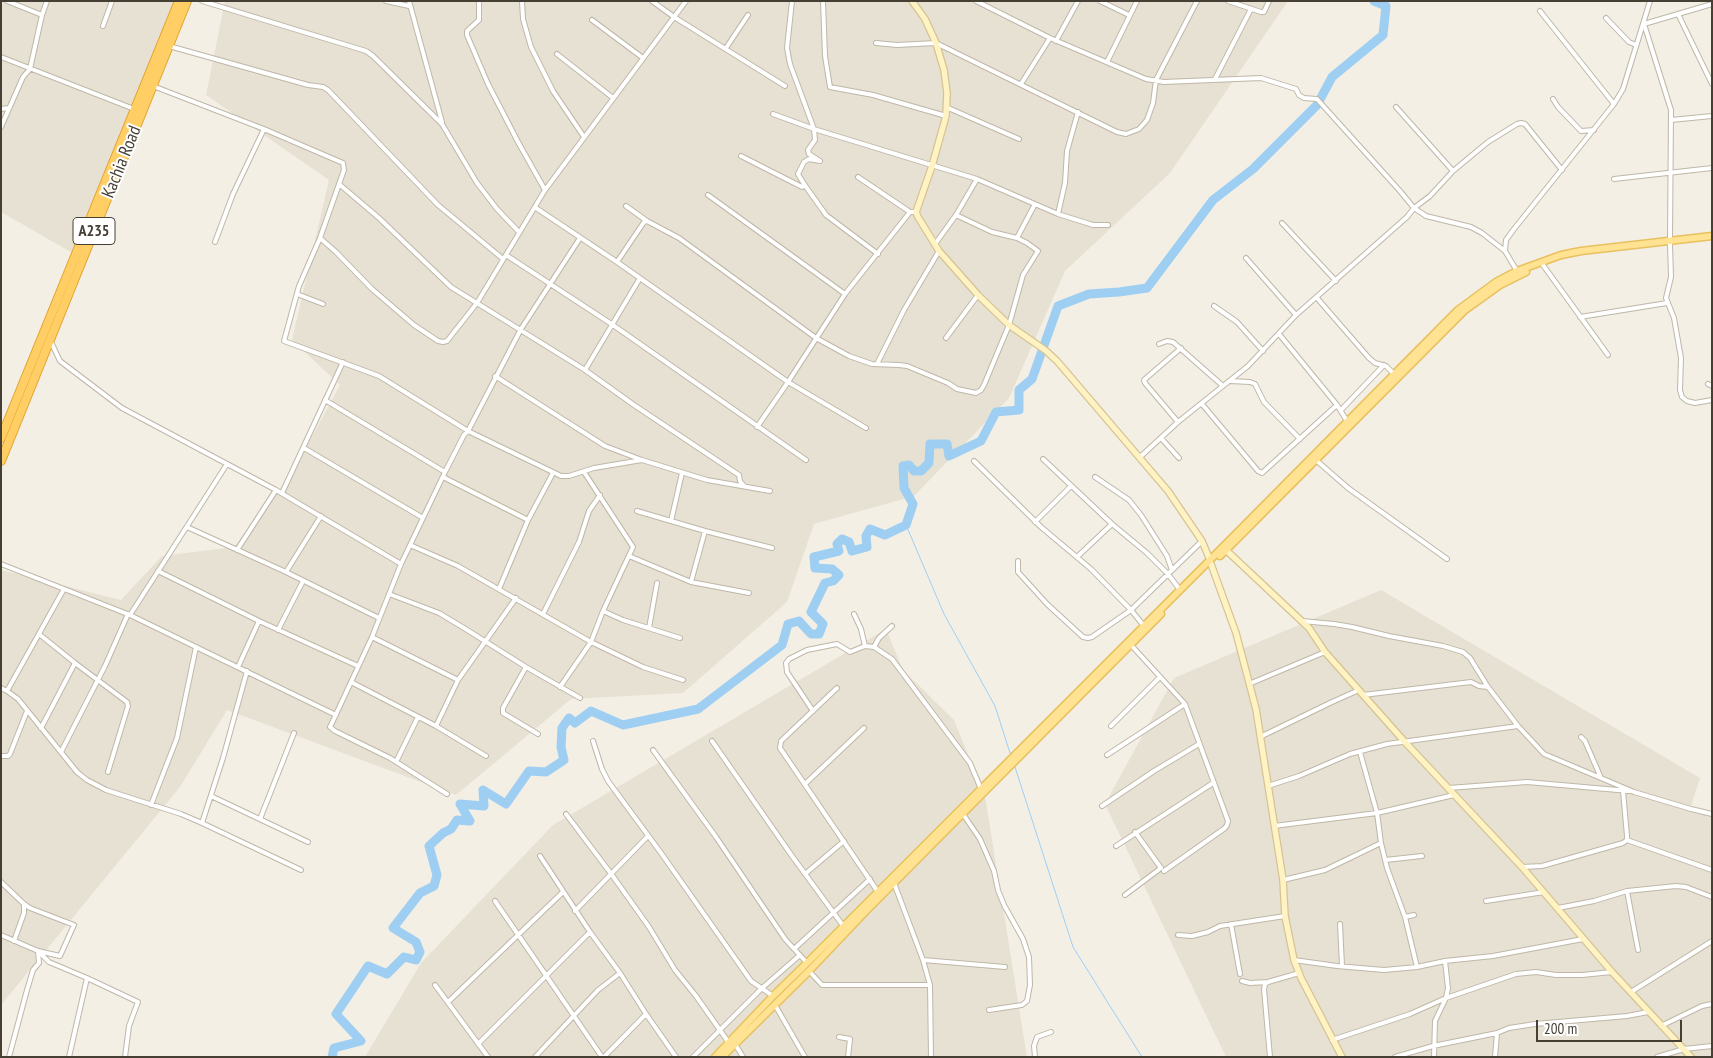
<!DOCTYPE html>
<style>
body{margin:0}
#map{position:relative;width:1713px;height:1058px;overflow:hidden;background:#f3efe5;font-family:"PT Sans Narrow",sans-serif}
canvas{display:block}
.frame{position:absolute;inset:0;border:2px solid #463f34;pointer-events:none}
.scale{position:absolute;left:1536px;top:1020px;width:146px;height:22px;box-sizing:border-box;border:2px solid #463f34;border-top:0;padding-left:6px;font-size:15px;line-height:18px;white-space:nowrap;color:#463f34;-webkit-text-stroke:4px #fff;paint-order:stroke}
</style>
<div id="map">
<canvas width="1713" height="1058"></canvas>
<div class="frame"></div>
<div class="scale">200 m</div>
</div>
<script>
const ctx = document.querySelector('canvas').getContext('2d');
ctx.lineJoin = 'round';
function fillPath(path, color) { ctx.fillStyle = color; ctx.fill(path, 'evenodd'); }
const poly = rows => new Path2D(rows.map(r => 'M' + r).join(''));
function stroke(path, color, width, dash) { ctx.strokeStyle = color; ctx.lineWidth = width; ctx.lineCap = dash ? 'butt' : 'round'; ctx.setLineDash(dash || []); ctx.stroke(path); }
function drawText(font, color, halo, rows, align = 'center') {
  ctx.font = font + ' "PT Sans Narrow",sans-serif'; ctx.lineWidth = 4; ctx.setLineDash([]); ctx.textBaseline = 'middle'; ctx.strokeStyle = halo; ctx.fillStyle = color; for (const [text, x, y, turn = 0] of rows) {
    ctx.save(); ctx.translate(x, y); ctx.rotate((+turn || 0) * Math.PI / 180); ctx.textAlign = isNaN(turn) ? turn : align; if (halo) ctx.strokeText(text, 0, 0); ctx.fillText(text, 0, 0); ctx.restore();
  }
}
fillPath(poly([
 [1,1,185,1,76,255,1,212],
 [225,1,1288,1,1170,173,1065,271,1009,398,914,496,814,524,787,602,683,693,571,699,456,795,227,710,180,787,1,1005,1,570,121,600,162,556,234,547,291,475,340,385,292,340,329,180,206,95],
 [1381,590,1700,778,1689,812,1712,816,1712,1057,1226,1057,1105,804,1174,678],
 [886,629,903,670,954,720,985,796,1027,1057,365,1057,421,963,553,825]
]), '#e7e1d3');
stroke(poly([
 [906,525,944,614,995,706,1011,756],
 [1015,767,1073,947,1142,1057]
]), '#9ecff3', 1);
stroke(poly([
 [332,1057,334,1048,361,1041,336,1014,368,966,387,974,404,957,416,960,420,952,416,942,393,928,420,893,434,886,437,875,429,846,443,833,451,829,457,820,470,821,460,804,484,806,483,790,506,804,529,771,546,772,564,760,561,747,562,728,569,718,575,723,591,711,623,725,698,709,782,645,788,624,799,621,811,634,819,634,823,624,811,612,825,583,833,581,839,575,832,569,815,568,814,557,839,551,837,544,842,539,849,542,852,551,867,547,866,536,870,529,885,535,906,525,913,504,904,488,903,466,909,465,914,471,921,471,929,463,930,444,947,444,949,456,981,441,996,412,1019,410,1019,390,1032,379,1058,306,1089,294,1119,292,1147,288,1213,200,1253,169,1317,105,1332,77,1383,35,1386,6,1374,1]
]), '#9ecff3', 9);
const street = poly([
 [7,1,42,15],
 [202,1,366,51,373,56,442,124,477,183,497,209,519,232],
 [386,1,409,6],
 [409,1,442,122],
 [479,1,479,20,467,31,467,35,488,84,518,142,545,190],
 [522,1,523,19,531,47,553,91,584,137],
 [652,1,674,17,785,86],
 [792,1,787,48,790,64,814,129,815,140,808,150,809,154,820,161,809,159,804,162,798,174,804,184],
 [823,1,825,56,830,87,873,95,946,116],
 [976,1,1050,38,1146,79,1164,82,1261,78,1296,89,1299,95,1304,98,1317,99,1400,191,1414,208,1426,216,1471,227,1482,233,1505,251,1517,271],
 [1100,1,1129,15],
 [1228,1,1261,12,1264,12,1269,1],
 [1540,11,1614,104],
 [1678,14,1712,84],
 [1606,18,1629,42,1636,45],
 [592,20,643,58],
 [103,26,112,1],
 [1056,41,1078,1],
 [876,43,897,45,936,43,1117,132,1126,134,1139,129,1147,120,1153,103,1156,80,1197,1],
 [169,46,308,85,323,87,328,90,438,205,503,259],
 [726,48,748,15],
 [557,54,613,98],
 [1,57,134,109],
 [1107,62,1137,1],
 [1215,79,1251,9],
 [1021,84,1050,38],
 [153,86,264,129,343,163,344,170,320,238,299,286,284,341,379,376,468,431,561,476,569,476,594,468,642,460],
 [1553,99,1558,107,1581,131,1594,130],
 [946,107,1019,139],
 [1396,107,1453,171],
 [1,109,9,108],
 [773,114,814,129,977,179,1058,214,1093,225,1108,225],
 [1671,120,1712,116],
 [1,127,23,77,30,69,42,15,47,1],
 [741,156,802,187,804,184,826,215,878,254],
 [858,177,910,212],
 [1614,179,1712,168],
 [339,184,379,218,451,287,585,370,634,405,739,475,740,481,744,486],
 [708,195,845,294],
 [626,206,647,221,679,238,816,338,849,356,872,364,899,365,907,366,948,383,957,389,976,393,981,390,984,385,1009,325,1023,275,1038,251,1027,243,1017,238,992,232,956,215],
 [536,208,617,262,788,382,866,428],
 [1058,214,1065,183,1067,151,1078,112],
 [1282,223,1336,281],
 [320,238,336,252,372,289,414,325,438,341,443,342,447,341,477,303,545,190,686,1],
 [1017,238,1035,204],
 [1670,240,1671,110,1644,24,1712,4],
 [215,242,233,194,264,129],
 [935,244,956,215,977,179],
 [1670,244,1671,277,1666,298,1674,318,1681,358,1680,390,1682,397,1687,401,1695,403,1712,400],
 [1505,251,1506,240,1514,229,1614,104,1623,89,1650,1],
 [506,255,613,325,806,460],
 [1246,258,1296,315],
 [617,262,644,222,647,221],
 [1543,265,1608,355],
 [297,294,323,304],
 [1317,298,1369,358,1375,363,1386,366,1394,374],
 [1214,306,1237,322,1263,351],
 [1580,317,1667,303],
 [1279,334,1337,405,1347,421],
 [946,338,978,295],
 [51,342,60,361,122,408,276,490,401,564],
 [1159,344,1167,341,1173,342,1223,386],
 [877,364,904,310,939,251],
 [585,370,640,278],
 [495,376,605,446,642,460,707,480,770,491],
 [1230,381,1250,382,1255,384,1264,402,1300,439],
 [1708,384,1712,386],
 [325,400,445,472],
 [1202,404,1258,471,1262,473,1337,405],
 [1341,410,1384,365],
 [1178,422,1145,383,1144,380,1181,348],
 [757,427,788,382,845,294,910,212,916,212],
 [1161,438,1179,458],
 [304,448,423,518],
 [1139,458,1178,422,1248,366,1296,315,1407,217,1414,208,1430,196,1453,171,1488,142,1517,124,1521,123,1525,124,1562,170],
 [1043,459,1112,524,1147,553,1168,574,1180,590],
 [1316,460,1348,488,1447,559],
 [974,461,1041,527,1091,569,1131,610,1144,626],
 [443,477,528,520],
 [1095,477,1129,500,1141,515,1167,556,1172,570],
 [282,493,343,362],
 [637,511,705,531,772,548],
 [671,521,682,473],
 [1035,522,1071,486],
 [187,527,286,572,379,618],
 [410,545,458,566,591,642,643,667,683,680],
 [237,550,276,490],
 [629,556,691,582,749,593],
 [1077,557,1112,524],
 [1018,561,1018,572,1047,604,1083,637,1088,638,1092,637,1131,610,1202,541],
 [1,564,130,615,336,715],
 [158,571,259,621,358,666],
 [286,572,321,516],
 [691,582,705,531],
 [499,589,528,520,553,473],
 [389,594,439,613,464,628,526,667,580,698],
 [603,611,623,620,680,638],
 [543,614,579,542,589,511,600,495],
 [854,614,861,629,865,646,874,647,892,659,970,763,981,789],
 [130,615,227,464],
 [1302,621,1334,624,1352,627,1389,636,1443,646,1463,652,1470,658,1488,687],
 [649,628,657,583],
 [278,630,303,581],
 [39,634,75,663,127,702,128,706,108,772],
 [372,637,458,680],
 [1131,645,1185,704,1228,821,1227,825,1225,828,1164,871],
 [874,647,879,638,892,626],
 [238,667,259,621],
 [526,667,503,708,503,713,538,734],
 [351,682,436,726,486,756],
 [1249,684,1325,652],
 [560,687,591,642,603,611,633,547,584,472],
 [1,688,7,691,18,699,77,772,87,780,106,790,181,814,202,823,301,870],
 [837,688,781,741,780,748,878,892],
 [7,691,64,589],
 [1363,695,1471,682,1479,686,1488,687,1518,726,1544,754,1634,792,1691,809,1712,814],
 [813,711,787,672,786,663,789,659,807,650,837,644,850,652,865,646],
 [436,726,458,680,516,598],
 [1111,726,1160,677],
 [41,728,75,663],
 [1260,737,1332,702,1359,690],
 [1581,737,1585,741,1601,778],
 [593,741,602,769,608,781,661,853,751,981,773,996],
 [712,741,792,856,844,927],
 [653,750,716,837,785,939,807,963],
 [61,752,105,666,128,614],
 [1360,752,1377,813,1381,843,1387,868,1405,917,1417,967],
 [1107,755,1185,704],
 [1,756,8,756,10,754,27,711],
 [396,762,418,717],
 [805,784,864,728],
 [1268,786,1299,776,1350,754,1387,744,1518,726],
 [1449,788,1527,782,1629,791],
 [447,794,390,758,335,731,330,727,331,725,372,637,401,564,445,472,464,435,468,431,521,329,580,238],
 [211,796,308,842],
 [151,805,177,738,196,647],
 [1102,806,1154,771,1199,744],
 [566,814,612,875,649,927,675,970,696,996,729,1043],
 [963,814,980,839,994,871,998,890,1004,905,1023,939,1029,957,1030,985,1027,1001,1022,1005,989,1010],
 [260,819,294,733],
 [202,823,223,758,247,671],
 [1274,826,1377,813,1454,795],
 [1627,840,1712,870],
 [1116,846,1213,783],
 [540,856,590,932,620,973,646,1014,676,1057],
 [1385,860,1422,856],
 [1522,867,1542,866,1623,843,1627,840,1627,836,1623,791],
 [805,874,844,841],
 [1283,880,1325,870,1381,843],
 [1,882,24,904,24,913,14,941],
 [894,883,923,960,930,985,931,1057],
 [1627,891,1638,950],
 [1125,895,1161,868,1135,832],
 [495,901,602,1057],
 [1486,901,1544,892],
 [1558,908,1594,901,1627,891,1676,886,1686,887,1712,897],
 [575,911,648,836],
 [1405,917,1414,915],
 [1231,924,1240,974],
 [1340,924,1342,966],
 [1,935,38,951,49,962,87,978,138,1002,129,1026,125,1057],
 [1178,935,1192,936,1208,932,1220,926,1285,916],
 [794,949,870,879],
 [923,960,1005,967],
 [1294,960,1337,966,1384,970,1417,967,1445,961,1493,956,1583,939],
 [809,971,822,985,930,985],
 [1242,981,1250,983,1268,982,1299,973],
 [1268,982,1265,984,1264,989,1270,1057],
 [435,985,488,1057],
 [1631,992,1712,941],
 [448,1002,563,892],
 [775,1005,805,1057],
 [1661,1026,1702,1006,1712,1004],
 [839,1037,850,1039,848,1057],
 [1332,1040,1410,1014,1446,998,1516,974,1536,972,1556,975,1582,975,1612,972],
 [478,1044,590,932],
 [735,1044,743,1057],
 [9,1057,27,990,33,970,39,963,38,951,60,956,74,925,30,908,24,904],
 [69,1057,87,978],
 [535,1057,598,990,620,973],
 [604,1057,646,1014],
 [693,1057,761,989,800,955],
 [1035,1057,1034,1046,1037,1037,1051,1032],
 [1395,1057,1433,1046,1497,1033,1509,1028,1535,1024,1627,1016,1648,1012],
 [1434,1057,1435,1021,1446,998,1448,988,1445,961],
 [1495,1057,1497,1033],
 [1657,1057,1684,1049,1712,1046]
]);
const secondary = poly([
 [912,1,925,19,936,43,944,70,947,93,946,116,932,166,916,212,918,217,939,251,978,295,1009,325,1045,350,1057,361,1168,491,1202,541,1210,560],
 [1226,550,1309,628,1325,652,1404,741,1522,867,1612,972,1691,1057],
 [1211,564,1236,633,1256,709,1283,880,1285,916,1294,960,1301,978,1342,1057]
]);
const primary = poly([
 [1220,556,1465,310,1500,285,1526,272],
 [715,1057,773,996,807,963,1210,560,1458,310,1496,282,1517,271,1561,255,1581,251,1712,236],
 [722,1057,809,971,867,910,1161,614]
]);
const highway = poly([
 [1,438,179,1],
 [1,461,187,1]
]);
stroke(street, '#bfb7a7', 6);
stroke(secondary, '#d5c493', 8);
stroke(primary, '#e8c15e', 9);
stroke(highway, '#e3a42f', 10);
stroke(street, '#fff', 4);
stroke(secondary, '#fff2c3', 5.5);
stroke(primary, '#ffe292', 6);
stroke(highway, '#ffce64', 8);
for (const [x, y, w] of [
 [94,231,42]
]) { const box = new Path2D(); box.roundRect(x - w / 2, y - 13.5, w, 27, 4); ctx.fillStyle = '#fff'; ctx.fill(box); stroke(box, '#463f34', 1); }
drawText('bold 16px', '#463f34', null, [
 ["A235",94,231]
]);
drawText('18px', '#463f34', '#fff', [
 ["Kachia Road",122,162,-68]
]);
</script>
